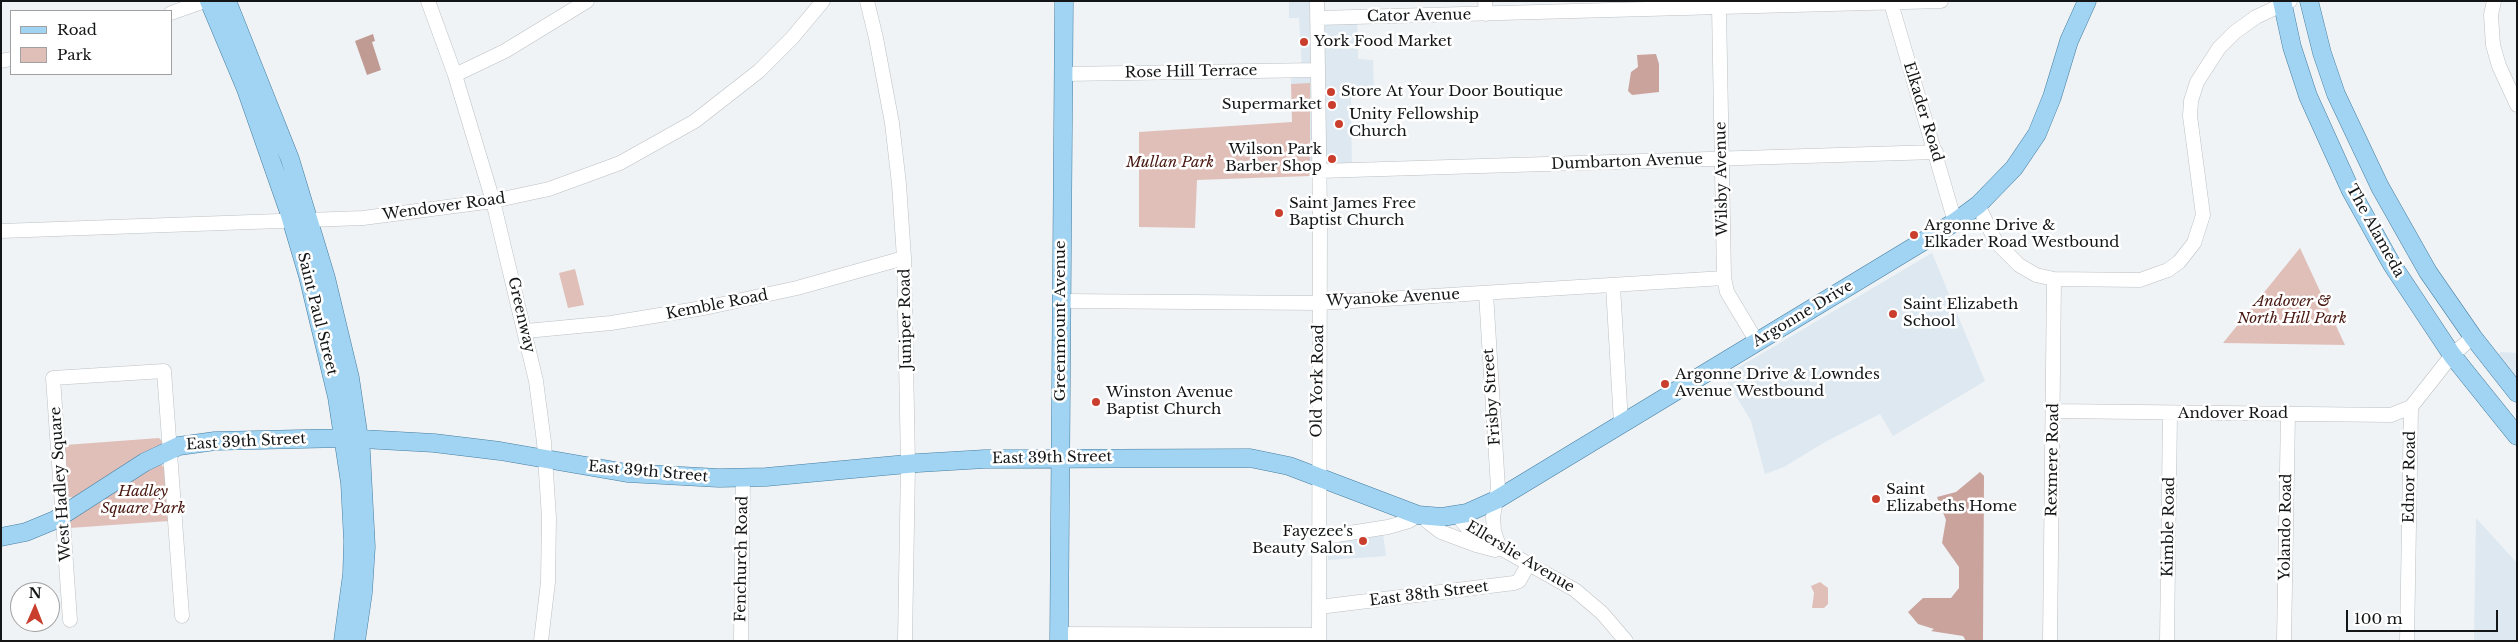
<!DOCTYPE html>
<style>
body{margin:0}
#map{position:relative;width:2518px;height:642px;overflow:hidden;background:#eff3f6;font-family:"Libre Baskerville",serif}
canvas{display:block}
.frame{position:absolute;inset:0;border:2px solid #141516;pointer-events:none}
.legend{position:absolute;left:10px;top:10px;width:162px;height:65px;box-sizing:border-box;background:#fff;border:1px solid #a1a1a2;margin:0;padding:6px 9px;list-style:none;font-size:15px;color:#141516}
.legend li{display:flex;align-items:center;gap:10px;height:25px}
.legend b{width:25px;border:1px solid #a1a1a2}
.north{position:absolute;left:10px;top:582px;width:50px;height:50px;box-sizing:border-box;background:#fff;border:1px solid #a1a1a2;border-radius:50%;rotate:1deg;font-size:14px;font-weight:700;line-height:20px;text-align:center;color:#141516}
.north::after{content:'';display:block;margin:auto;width:18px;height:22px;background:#ca3e2d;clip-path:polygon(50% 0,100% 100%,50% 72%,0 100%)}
.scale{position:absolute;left:2346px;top:610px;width:152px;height:22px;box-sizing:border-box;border:2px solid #141516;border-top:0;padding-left:6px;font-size:15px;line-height:18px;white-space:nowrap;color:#141516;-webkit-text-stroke:4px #fff;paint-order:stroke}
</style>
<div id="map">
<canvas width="2518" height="642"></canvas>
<div class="frame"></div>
<ul class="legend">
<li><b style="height:6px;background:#a1d3f2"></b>Road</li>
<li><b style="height:14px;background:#e1bfb9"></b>Park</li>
</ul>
<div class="north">N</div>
<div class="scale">100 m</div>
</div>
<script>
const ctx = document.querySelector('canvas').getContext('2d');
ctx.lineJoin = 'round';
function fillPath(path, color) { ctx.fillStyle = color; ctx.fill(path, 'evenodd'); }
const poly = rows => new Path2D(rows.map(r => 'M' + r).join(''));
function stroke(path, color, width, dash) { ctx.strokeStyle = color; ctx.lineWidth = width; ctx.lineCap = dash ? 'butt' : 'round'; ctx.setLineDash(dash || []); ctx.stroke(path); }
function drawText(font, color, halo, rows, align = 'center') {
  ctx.font = font + ' "Libre Baskerville",serif'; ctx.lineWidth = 5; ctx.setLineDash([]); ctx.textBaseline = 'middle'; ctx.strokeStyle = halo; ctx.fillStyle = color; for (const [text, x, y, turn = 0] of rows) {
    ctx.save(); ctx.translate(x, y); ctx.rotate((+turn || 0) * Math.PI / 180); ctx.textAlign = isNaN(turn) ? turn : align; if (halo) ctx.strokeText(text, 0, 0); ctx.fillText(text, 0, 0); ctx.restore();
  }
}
fillPath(poly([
 [1289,1,1319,1,1319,18,1357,17,1358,59,1373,60,1374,94,1351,95,1352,174,1310,176,1310,84,1291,84,1290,70,1302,69,1299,18,1289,18],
 [1932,253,1985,381,1893,436,1880,414,1825,442,1784,467,1765,474,1751,421,1724,376],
 [2501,352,2517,353,2517,378,2498,354],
 [2476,518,2517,563,2517,639,2515,641,2474,641],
 [1383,534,1386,556,1328,560,1328,541]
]), '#dde8f0');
fillPath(poly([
 [1310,83,1310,176,1197,180,1195,228,1139,227,1139,132,1292,122,1291,84],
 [2300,248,2345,345,2223,343],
 [575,269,584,305,568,308,559,273],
 [159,438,163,442,161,445,135,458,73,498,67,496,63,447,65,445],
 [159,464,163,466,166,471,169,521,70,528,71,520],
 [1820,582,1828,588,1828,604,1824,608,1812,608,1814,593,1811,586]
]), '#e1bfb9');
fillPath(poly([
 [1656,54,1659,64,1659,92,1632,95,1628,91,1631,72,1638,67,1637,55],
 [1980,472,1984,476,1983,641,1966,641,1963,636,1931,631,1934,629,1918,624,1908,612,1923,598,1951,598,1959,588,1959,567,1942,543,1946,520,1937,497,1956,492]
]), '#c9a39c');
fillPath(poly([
 [373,34,375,41,372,42,381,70,367,75,355,41]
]), '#c09b94');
const minor = poly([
 [428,1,455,75,493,201,536,381,544,442,549,518,548,582,541,641],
 [867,1,876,38,892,123,899,184,904,258,908,464,905,641],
 [1317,1,1320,215,1319,641],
 [1485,1,1486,14],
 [2494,1,2491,15,2493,45,2499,66,2517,105],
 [1891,3,1955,222],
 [1719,7,1724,278,1727,292,1757,342],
 [171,13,205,1],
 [1317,18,1941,1],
 [1,61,11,59],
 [1064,74,1318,70],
 [455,75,505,51,587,1],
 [1319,171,1936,152],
 [1978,205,1996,242,2019,265,2036,275,2054,279,2140,280,2168,270,2179,262,2194,243,2203,215,2190,116,2191,101,2197,82,2219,48,2235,32,2256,17,2290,1],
 [1,231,363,218,493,201,549,189,620,163,695,121,759,71,792,38,823,1],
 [1613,286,1621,423],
 [1486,293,1498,488,1493,517,1494,531,1500,549],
 [1061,301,1320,303,1724,278],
 [526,331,611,323,709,307,797,288,904,258],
 [2054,411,2391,415,2411,407],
 [1457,515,1470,531,1575,590,1602,613,1626,641],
 [1424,516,1428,522,1441,532,1476,545,1495,550],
 [1318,538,1388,527,1409,521,1418,515],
 [1319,607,1514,583,1519,581,1529,563],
 [70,620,53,378,164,371,182,616],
 [1059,634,1319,635],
 [741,641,743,478],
 [2050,641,2054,279],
 [2167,641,2170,414],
 [2284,641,2288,414],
 [2407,641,2411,407,2452,355,2473,337]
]);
const major = poly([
 [209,1,246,89,289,212,308,276,337,397,350,483,353,541,352,574,343,641],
 [227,1,290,159,326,278,350,378,361,452,366,547,363,593,356,641],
 [2282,1,2292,47,2308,96,2351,191,2391,263,2452,355,2517,436],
 [2309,1,2322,53,2336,94,2380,187,2428,272,2473,337,2517,393],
 [1,537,26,532,55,520,145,462,179,446,215,441,344,438,434,443,500,451,627,473,719,478,766,477,918,463,985,459,1250,458,1289,466,1418,515,1442,517,1467,513,1496,500,1955,222,1978,205,2014,168,2037,134,2052,97,2069,41,2087,1],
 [1059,641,1064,1]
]);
stroke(minor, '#bcc0c3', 15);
stroke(major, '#477ea0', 19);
stroke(minor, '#fff', 14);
stroke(major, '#a1d3f2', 18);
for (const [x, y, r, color] of [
 [1304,42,5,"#ca3e2d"],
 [1331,92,5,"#ca3e2d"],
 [1332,105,5,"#ca3e2d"],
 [1339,124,5,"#ca3e2d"],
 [1332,159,5,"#ca3e2d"],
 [1279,213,5,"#ca3e2d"],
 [1914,235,5,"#ca3e2d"],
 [1893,314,5,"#ca3e2d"],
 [1665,384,5,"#ca3e2d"],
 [1096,402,5,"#ca3e2d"],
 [1876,499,5,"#ca3e2d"],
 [1363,541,5,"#ca3e2d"]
]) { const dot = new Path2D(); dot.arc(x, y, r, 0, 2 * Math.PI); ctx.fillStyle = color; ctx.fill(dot); stroke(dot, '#fff', 2); }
drawText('15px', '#141516', '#fff', [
 ["Cator Avenue",1419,16,-1],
 ["Rose Hill Terrace",1191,72,-1],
 ["Elkader Road",1923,112,73],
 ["Dumbarton Avenue",1627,162,-2],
 ["Wilsby Avenue",1722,179,-91],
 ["Wendover Road",444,207,-8],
 ["The Alameda",2375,231,61],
 ["Wyanoke Avenue",1393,298,-3],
 ["Kemble Road",717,305,-11],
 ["Saint Paul Street",317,314,76],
 ["Argonne Drive",1803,314,-31],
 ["Greenway",521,315,77],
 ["Juniper Road",906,319,-91],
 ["Greenmount Avenue",1061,321,-90],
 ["Old York Road",1318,381,-89],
 ["Frisby Street",1492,397,-94],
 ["Andover Road",2233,414],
 ["East 39th Street",246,442,-3],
 ["East 39th Street",1052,458,-1],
 ["Rexmere Road",2053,460,-89],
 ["East 39th Street",648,472,5],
 ["Ednor Road",2410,477,-89],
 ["West Hadley Square",61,484,-94],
 ["Kimble Road",2169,527,-89],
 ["Yolando Road",2286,527,-89],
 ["Ellerslie Avenue",1520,557,31],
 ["Fenchurch Road",742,559,-89],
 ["East 38th Street",1429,594,-7]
]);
drawText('15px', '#141516', '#fff', [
 ["York Food Market",1314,42],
 ["Store At Your Door Boutique",1341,92],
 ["Supermarket",1322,105,"right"],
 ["Unity Fellowship",1349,115],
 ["Church",1349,132],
 ["Wilson Park",1322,150,"right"],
 ["Barber Shop",1322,167,"right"],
 ["Saint James Free",1289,204],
 ["Baptist Church",1289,221],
 ["Argonne Drive &",1924,226],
 ["Elkader Road Westbound",1924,243],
 ["Saint Elizabeth",1903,305],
 ["School",1903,322],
 ["Argonne Drive & Lowndes",1675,375],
 ["Avenue Westbound",1675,392],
 ["Winston Avenue",1106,393],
 ["Baptist Church",1106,410],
 ["Saint",1886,490],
 ["Elizabeths Home",1886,507],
 ["Fayezee's",1353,532,"right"],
 ["Beauty Salon",1353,549,"right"]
], 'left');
drawText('italic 15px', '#491912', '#fff', [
 ["Mullan Park",1170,163],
 ["Andover &",2292,302],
 ["North Hill Park",2292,319],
 ["Hadley",143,492],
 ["Square Park",143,509]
]);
</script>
